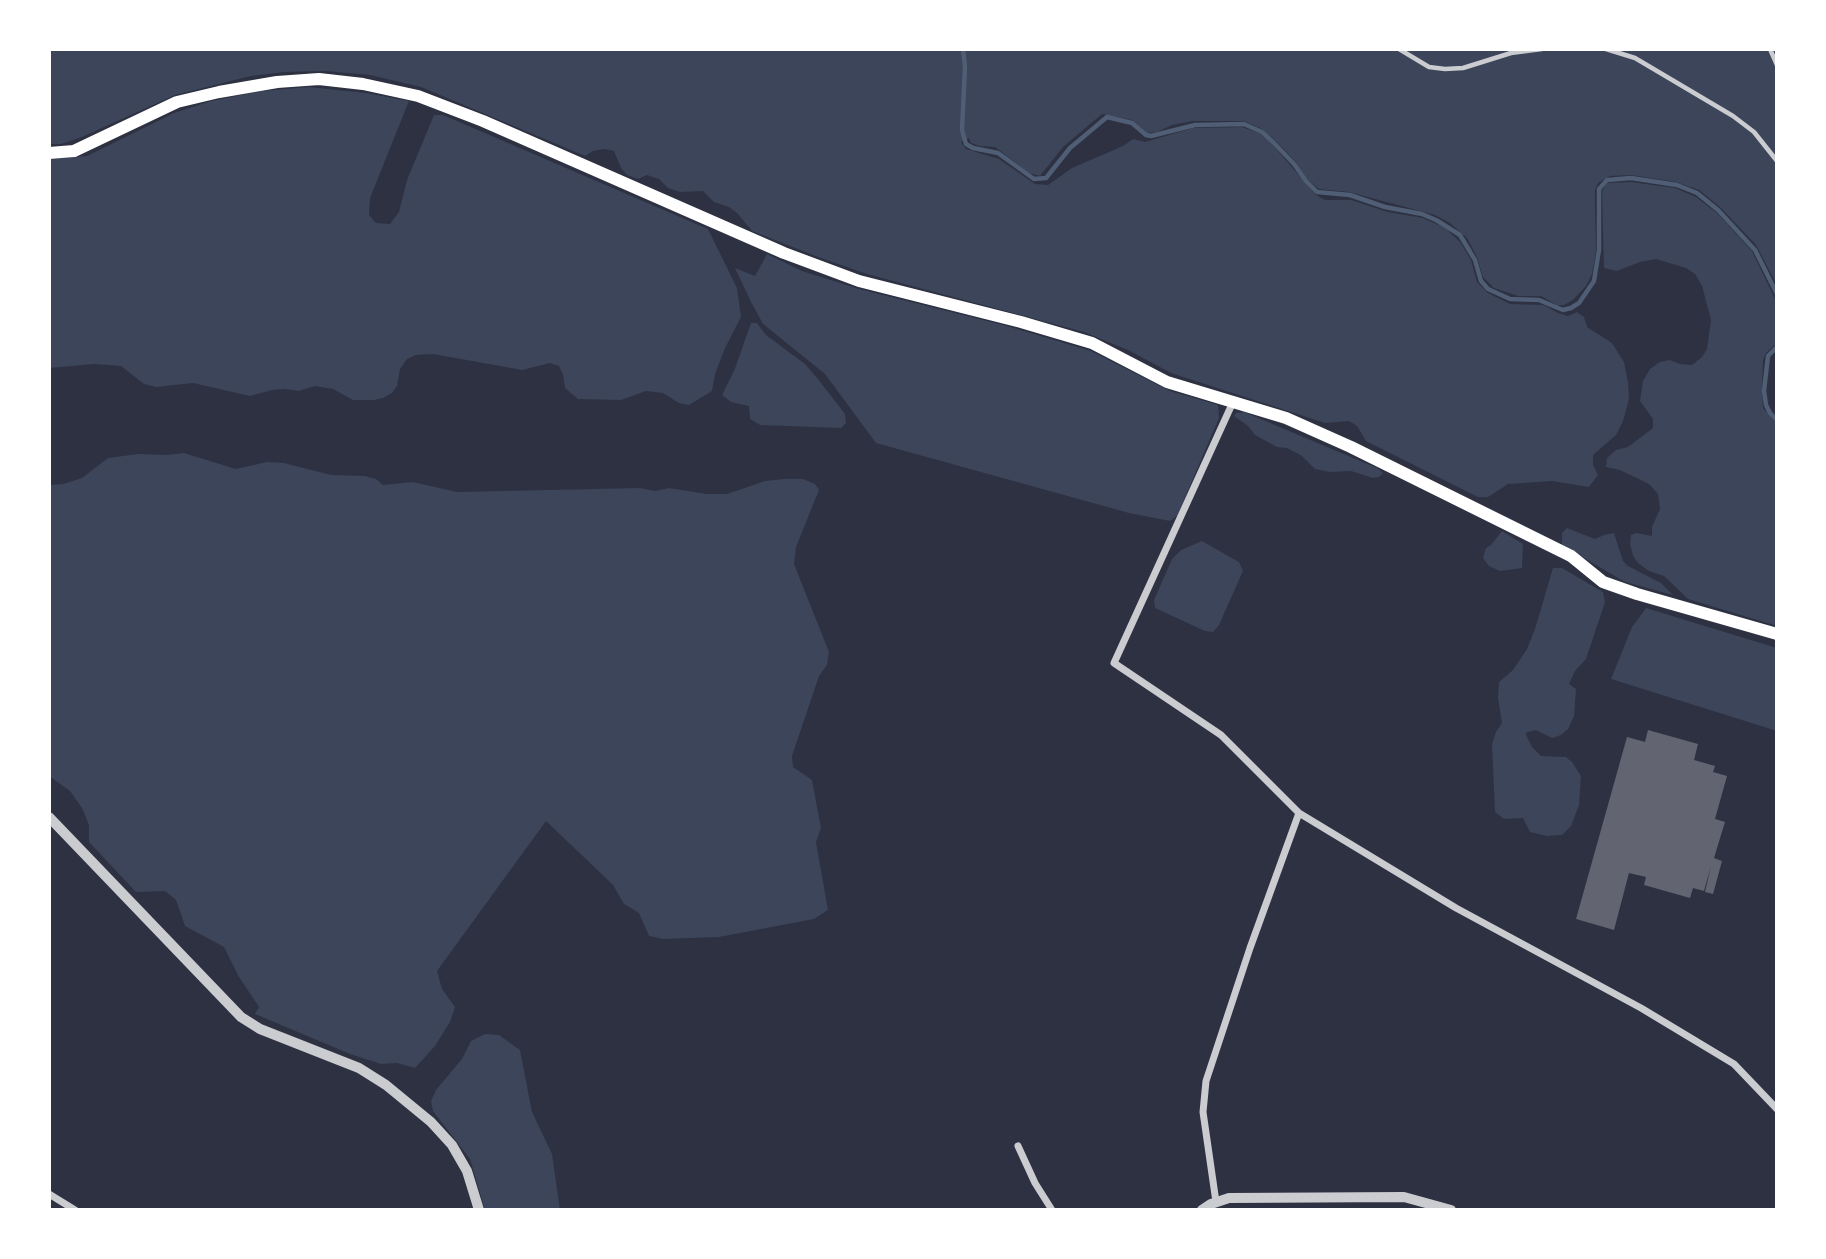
<!DOCTYPE html>
<style>
body{margin:0}
#map{position:relative;width:1826px;height:1259px;overflow:hidden;background:#2d3142;font-family:Manrope,sans-serif}
canvas{display:block}
.frame{position:absolute;inset:0;border:51px solid #fff;pointer-events:none}
</style>
<div id="map">
<canvas width="1826" height="1259"></canvas>
<div class="frame"></div>
</div>
<script>
const ctx = document.querySelector('canvas').getContext('2d');
ctx.lineJoin = 'round';
function fillPath(path, color) { ctx.fillStyle = color; ctx.fill(path, 'evenodd'); }
const poly = rows => new Path2D(rows.map(r => 'M' + r).join(''));
function stroke(path, color, width, dash) { ctx.strokeStyle = color; ctx.lineWidth = width; ctx.lineCap = dash ? 'butt' : 'round'; ctx.setLineDash(dash || []); ctx.stroke(path); }
fillPath(poly([
 [49,49,1777,49,1777,285,1756,245,1720,207,1699,190,1676,182,1631,175,1610,176,1598,183,1595,190,1595,206,1596,251,1592,274,1586,286,1573,300,1564,305,1557,305,1541,296,1518,296,1494,288,1483,277,1477,257,1467,238,1450,223,1435,215,1349,192,1319,189,1306,178,1294,160,1273,138,1260,128,1244,121,1193,121,1172,125,1157,132,1146,133,1132,120,1102,114,1063,147,1040,176,1029,173,995,147,980,146,971,143,969,138,961,142,966,149,999,159,1035,184,1048,185,1072,168,1123,146,1133,139,1145,142,1193,128,1242,127,1259,133,1271,143,1316,195,1325,200,1351,200,1388,212,1423,218,1445,228,1460,242,1471,260,1477,282,1488,293,1510,304,1544,305,1558,313,1568,316,1577,312,1584,317,1587,327,1612,343,1624,362,1628,382,1629,399,1623,421,1616,435,1593,455,1593,465,1598,475,1589,487,1552,481,1508,484,1488,497,1478,497,1366,441,1357,426,1349,421,1325,423,1171,373,1128,350,1084,332,867,274,818,257,752,231,737,213,729,207,714,202,703,191,680,192,668,188,659,179,647,175,638,179,627,175,621,168,614,151,605,149,593,151,585,156,421,87,370,75,326,71,284,72,251,76,175,95,82,137,61,144,49,144],
 [309,87,366,93,409,101,370,198,369,215,376,223,390,224,399,212,407,180,434,115,443,115,708,229,737,288,741,317,725,348,715,374,712,391,689,405,679,403,663,393,646,391,621,400,578,399,565,388,563,375,559,366,550,363,522,370,433,354,416,355,407,359,400,369,397,386,392,393,383,398,374,400,353,400,333,389,315,386,299,391,284,389,272,390,250,396,193,383,156,387,144,384,121,366,94,364,49,368,49,159,87,156,174,113,211,101,262,91],
 [1631,182,1675,188,1696,197,1717,213,1752,251,1777,303,1777,343,1766,353,1763,360,1762,390,1763,408,1777,424,1777,626,1688,599,1664,576,1649,571,1638,563,1633,556,1630,544,1631,535,1636,533,1652,536,1652,527,1660,509,1658,494,1649,484,1620,470,1606,467,1607,458,1616,450,1628,447,1653,428,1653,419,1640,401,1643,381,1650,369,1660,362,1670,360,1680,364,1692,365,1702,357,1707,349,1711,320,1702,286,1695,274,1686,268,1656,259,1640,262,1617,271,1604,268,1602,191,1607,183],
 [767,254,802,271,859,289,1007,326,1091,351,1170,391,1218,405,1219,418,1177,516,1170,521,1129,513,876,443,825,374,763,324,751,302,735,268,755,276],
 [751,323,757,323,766,335,805,364,818,379,845,414,846,423,841,428,760,425,750,419,749,406,731,402,722,395,734,371],
 [1244,412,1377,468,1383,473,1379,477,1373,478,1351,471,1330,472,1315,469,1302,456,1287,448,1277,447,1255,435,1248,426,1234,416,1236,413],
 [184,453,236,469,267,462,284,463,331,475,365,476,376,479,383,485,413,482,457,492,640,488,655,491,669,488,707,494,727,494,765,481,784,479,803,479,815,484,819,490,796,547,794,564,829,652,827,665,819,676,792,756,793,767,812,780,821,828,816,842,828,910,814,919,719,937,663,939,649,936,639,913,624,904,613,885,546,821,437,971,442,989,455,1007,450,1022,435,1046,415,1068,397,1063,381,1064,350,1054,255,1014,259,1007,239,977,224,947,185,926,176,900,165,891,136,892,89,842,89,825,82,808,70,791,49,776,49,485,63,484,82,478,108,458,138,454,167,455],
 [1567,528,1595,539,1604,535,1614,533,1623,561,1628,566,1661,583,1673,595,1625,582,1562,545,1562,533],
 [1502,531,1523,544,1522,568,1500,571,1489,566,1483,558,1486,548,1491,545],
 [1202,541,1239,562,1243,571,1219,625,1213,632,1205,631,1155,608,1154,600,1172,559,1181,550],
 [1553,568,1562,568,1603,592,1605,602,1586,659,1575,671,1569,684,1576,689,1574,716,1568,729,1561,735,1552,738,1536,730,1527,732,1526,735,1532,747,1541,756,1566,757,1572,762,1581,776,1579,805,1571,826,1562,835,1547,836,1530,832,1523,818,1504,819,1495,812,1492,744,1496,732,1502,723,1498,698,1499,682,1513,670,1527,649,1535,629],
 [1646,608,1777,648,1777,731,1611,679,1632,627],
 [485,1034,499,1035,520,1050,532,1112,552,1154,560,1210,485,1210,470,1159,433,1111,431,1101,436,1090,462,1059,471,1041]
]), '#3c4559');
stroke(poly([
 [963,49,965,67,962,130,966,144,973,148,998,153,1034,179,1046,178,1070,148,1107,117,1132,123,1146,135,1151,136,1195,125,1244,124,1262,132,1273,142,1294,164,1306,181,1317,192,1350,195,1385,207,1422,214,1436,220,1460,235,1475,260,1481,281,1488,289,1510,299,1539,300,1563,310,1571,308,1579,303,1594,281,1599,250,1599,189,1607,180,1631,178,1677,185,1697,193,1718,210,1755,250,1777,294],
 [1777,347,1768,356,1764,391,1766,405,1770,413,1777,420]
]), '#4f5d75', 4.5);
fillPath(poly([
 [1648,730,1698,744,1694,760,1715,766,1713,772,1727,776,1715,819,1725,822,1714,858,1722,861,1713,894,1705,892,1711,866,1704,891,1693,888,1690,898,1644,885,1646,877,1629,873,1614,930,1576,919,1627,737,1645,742]
]), '#626471');
stroke(poly([
 [1399,49,1429,67,1445,69,1463,68,1511,53,1542,49],
 [1606,49,1635,58,1733,116,1754,132,1777,161],
 [1770,49,1777,65]
]), '#caccd0', 4.5);
stroke(poly([
 [1233,402,1114,663,1221,735,1299,813,1456,908,1641,1008,1734,1064,1777,1109],
 [1018,1146,1035,1183,1052,1210],
 [49,1194,75,1210],
 [1216,1202,1203,1112,1206,1081,1250,948,1299,813]
]), '#caccd0', 7);
stroke(poly([
 [49,817,241,1017,260,1029,359,1068,386,1085,431,1122,452,1145,467,1171,479,1210],
 [1202,1210,1211,1204,1229,1198,1404,1197,1451,1210]
]), '#caccd0', 10);
stroke(poly([
 [49,153,74,151,177,102,219,92,277,82,319,79,363,84,418,96,483,121,784,253,859,281,1021,322,1092,343,1167,382,1286,418,1351,447,1571,556,1603,582,1637,594,1777,634]
]), '#fff', 12);
</script>
